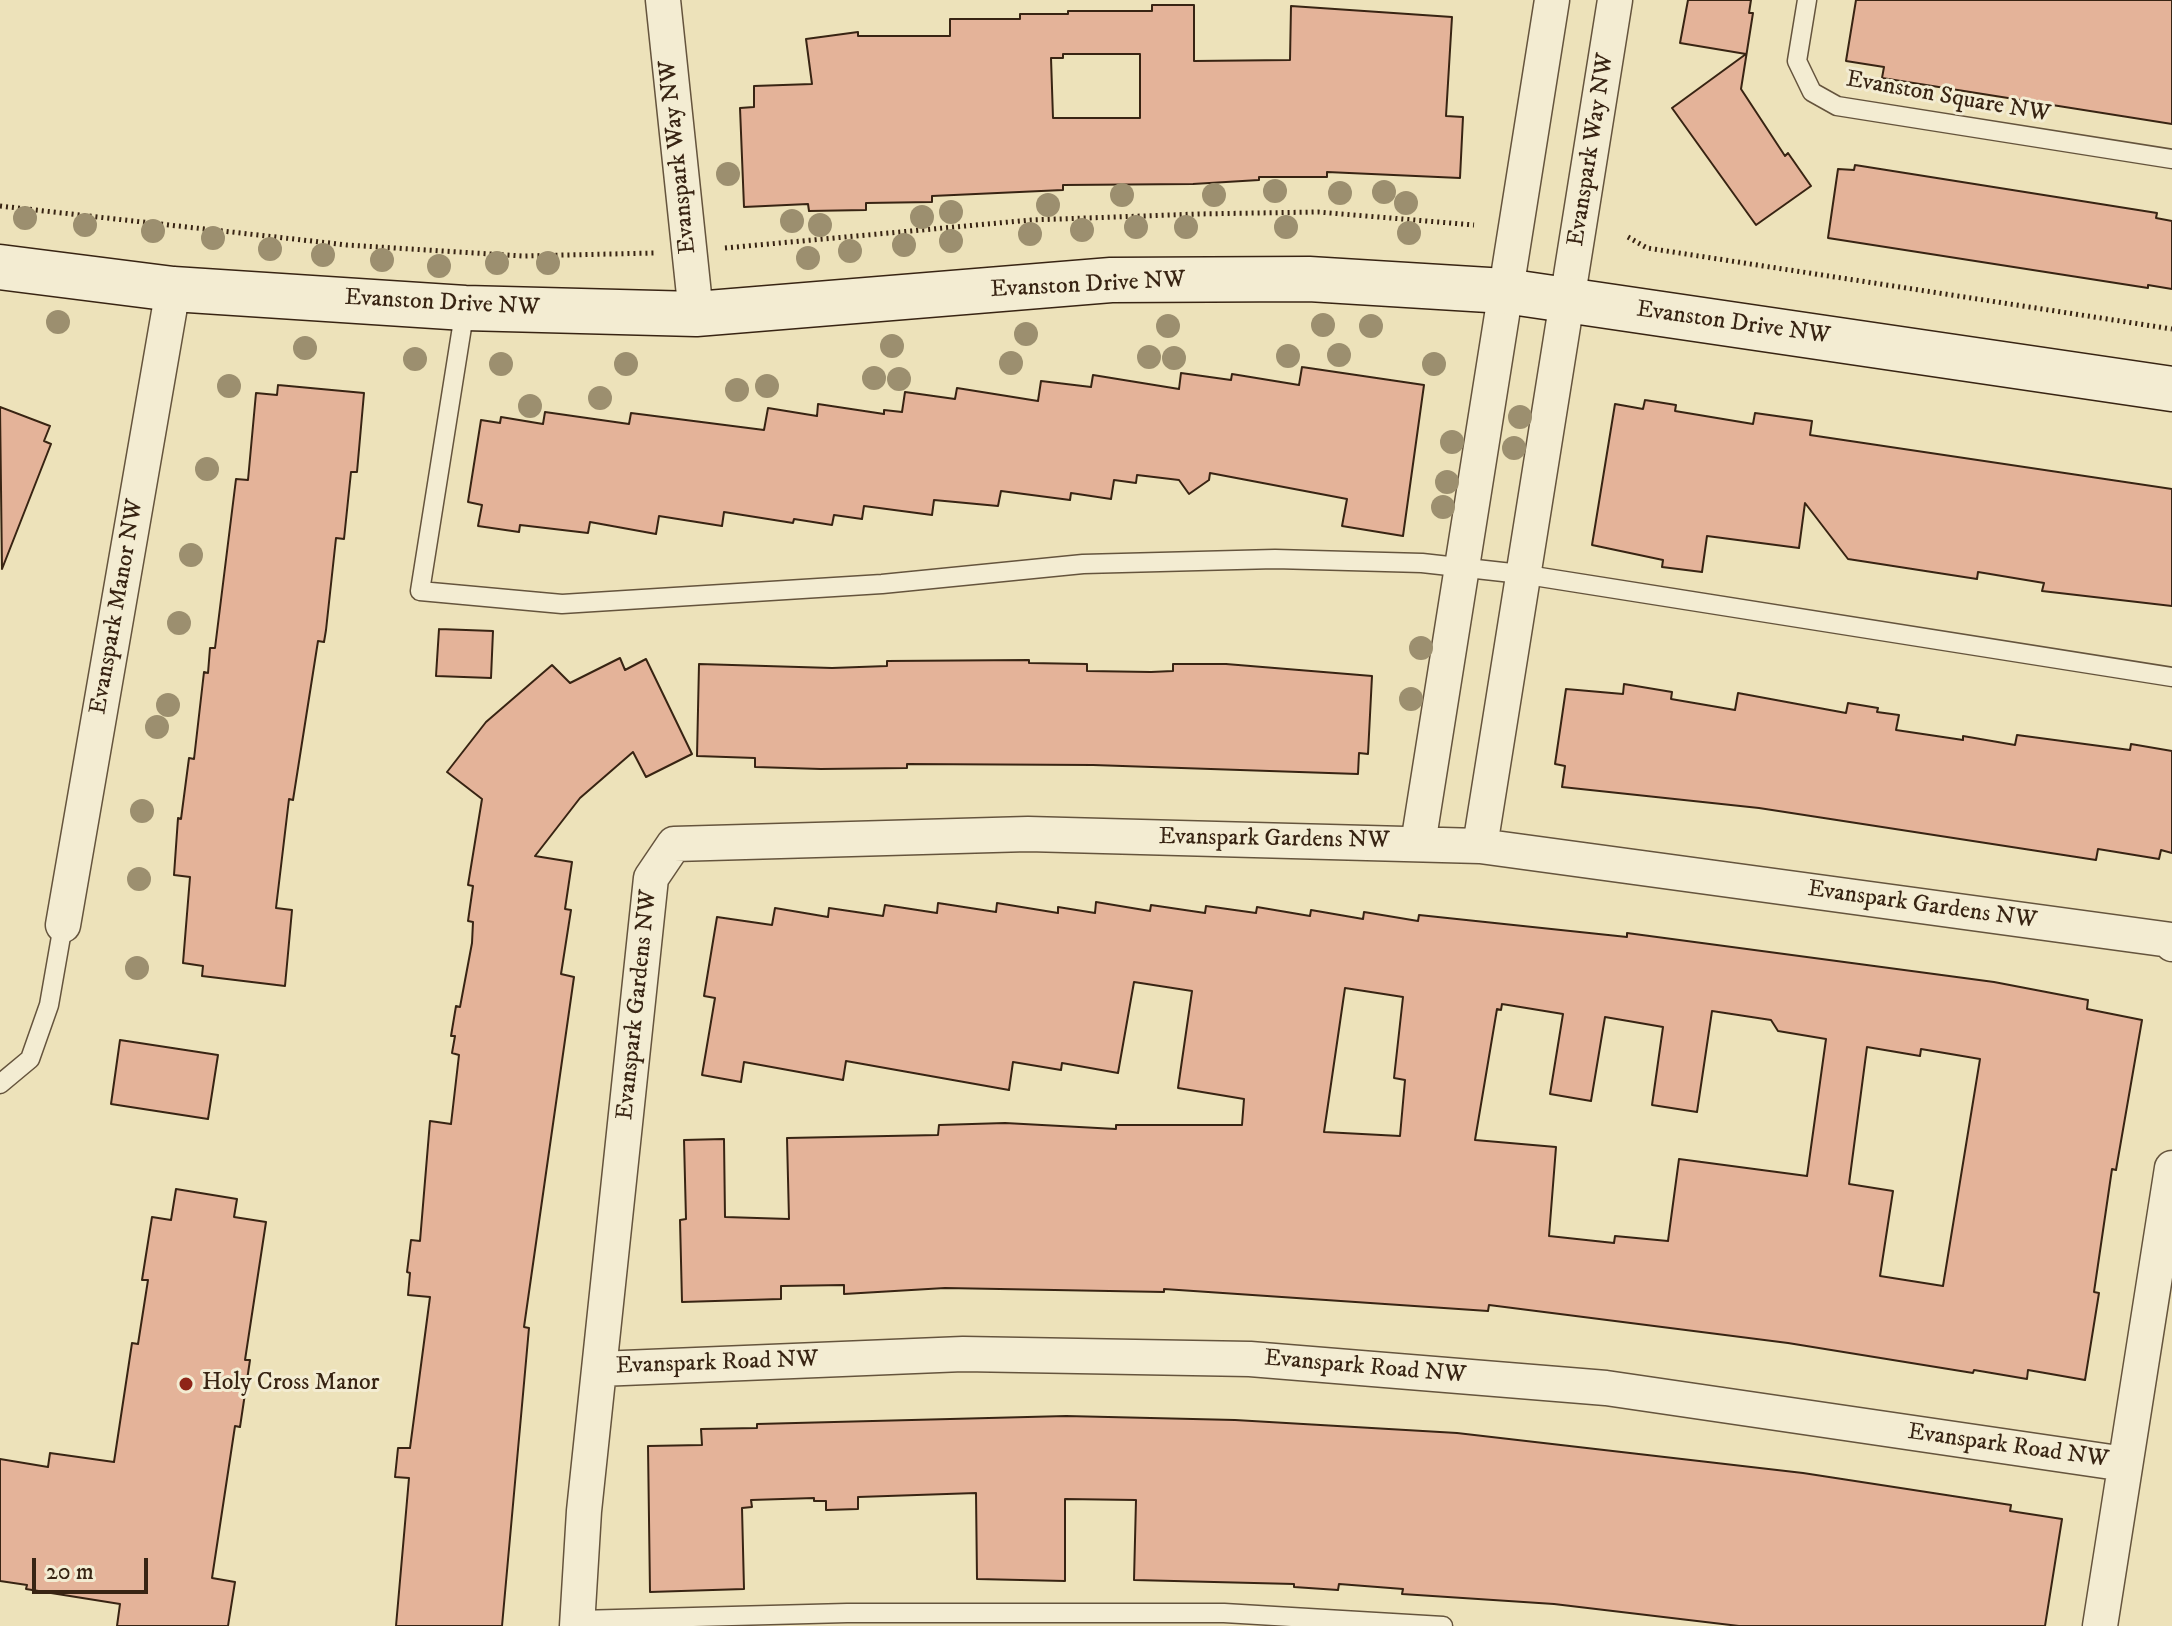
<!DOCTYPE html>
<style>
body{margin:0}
#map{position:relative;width:2172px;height:1626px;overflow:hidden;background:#ede2ba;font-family:"IM FELL DW Pica",serif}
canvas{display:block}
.scale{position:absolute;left:32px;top:1558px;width:116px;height:36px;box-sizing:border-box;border:4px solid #382413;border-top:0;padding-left:10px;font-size:24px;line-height:28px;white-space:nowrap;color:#382413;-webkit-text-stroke:6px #f3ecd2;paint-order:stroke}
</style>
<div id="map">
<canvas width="2172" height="1626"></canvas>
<div class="scale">20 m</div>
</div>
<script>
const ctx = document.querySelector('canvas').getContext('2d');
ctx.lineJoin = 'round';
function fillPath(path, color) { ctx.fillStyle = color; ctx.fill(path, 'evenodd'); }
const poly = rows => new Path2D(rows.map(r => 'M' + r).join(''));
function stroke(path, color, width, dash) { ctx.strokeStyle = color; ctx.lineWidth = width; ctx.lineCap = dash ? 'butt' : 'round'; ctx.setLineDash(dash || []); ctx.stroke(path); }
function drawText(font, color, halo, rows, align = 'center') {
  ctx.font = font + ' "IM FELL DW Pica",serif'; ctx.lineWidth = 6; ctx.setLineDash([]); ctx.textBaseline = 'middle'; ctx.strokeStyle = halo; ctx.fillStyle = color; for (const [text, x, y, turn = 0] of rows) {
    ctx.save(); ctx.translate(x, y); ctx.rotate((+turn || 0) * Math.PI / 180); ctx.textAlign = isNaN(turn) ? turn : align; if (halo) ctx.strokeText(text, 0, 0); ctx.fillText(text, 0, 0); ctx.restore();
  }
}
const building = poly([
 [1688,0,1751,0,1749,13,1753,13,1741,89,1785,156,1788,153,1811,186,1756,225,1672,108,1746,54,1680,43,1688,0],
 [1856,0,2172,0,2172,124,1882,78,1884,67,1846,61,1856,0],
 [1152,5,1194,5,1194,61,1290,60,1291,6,1452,17,1446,116,1463,117,1460,178,1327,172,1327,177,1259,177,1259,180,1193,184,1063,185,1063,190,932,196,932,202,866,203,866,210,809,211,808,204,744,207,740,108,754,107,754,86,812,84,806,39,858,32,858,36,950,36,950,19,1020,19,1020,14,1068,14,1068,11,1152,11,1152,5],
 [1063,54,1140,54,1140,118,1053,118,1051,58,1063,58,1063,54],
 [1855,165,2157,213,2156,218,2172,221,2172,289,2148,285,2148,288,1828,238,1838,169,1854,170,1855,165],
 [1302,367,1424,385,1403,536,1342,526,1347,499,1210,473,1209,480,1189,494,1179,480,1137,475,1136,483,1114,480,1111,499,1071,493,1070,500,1001,491,998,506,934,500,932,515,864,506,862,519,834,515,832,525,794,519,793,523,724,512,722,526,659,516,656,534,590,522,588,533,520,525,519,532,478,526,482,505,468,502,481,420,500,423,501,417,543,424,545,412,629,424,631,413,764,430,768,408,817,416,818,404,884,414,884,410,902,412,905,392,955,399,957,388,1038,401,1041,381,1091,387,1093,375,1179,389,1181,373,1231,380,1232,374,1299,385,1302,367],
 [278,385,364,393,357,472,351,472,344,539,336,538,326,630,324,642,318,641,293,800,289,799,276,908,292,910,285,986,202,976,203,966,183,963,190,877,174,875,178,818,181,819,189,758,194,759,204,672,208,673,210,648,215,648,236,479,248,480,256,393,277,395,278,385],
 [1645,400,1676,405,1675,411,1753,424,1755,413,1812,421,1810,435,2172,489,2172,606,2042,591,2044,583,1978,572,1977,579,1848,559,1805,503,1799,548,1707,536,1702,572,1662,567,1663,560,1592,545,1615,404,1643,409,1645,400],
 [0,407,50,426,44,441,51,444,2,569,0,407],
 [439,629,493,631,491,678,436,676,439,629],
 [620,658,625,670,646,659,692,754,646,777,633,752,580,798,535,856,572,862,565,909,571,910,561,974,574,977,524,1327,529,1328,502,1626,396,1626,409,1478,395,1477,398,1448,410,1448,430,1297,408,1295,410,1273,407,1272,411,1240,420,1241,430,1121,451,1124,459,1055,452,1053,455,1036,451,1036,456,1006,460,1007,472,943,473,922,468,921,473,886,468,885,482,799,447,772,486,722,552,665,570,683,620,658],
 [1029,660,1029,663,1087,664,1087,671,1151,672,1173,671,1173,664,1226,664,1372,676,1368,754,1359,753,1358,774,1093,765,907,764,907,768,821,769,755,767,755,758,697,756,699,664,832,668,887,666,887,661,1029,660],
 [1624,684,1672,692,1671,699,1735,710,1738,693,1846,713,1848,703,1878,708,1877,712,1899,715,1896,730,1963,740,1963,736,2015,745,2017,735,2130,750,2131,744,2172,751,2172,853,2161,850,2159,859,2098,849,2096,860,1759,808,1562,787,1565,766,1555,764,1566,689,1623,694,1624,684],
 [1096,902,1150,911,1151,905,1205,913,1206,906,1256,913,1257,907,1310,916,1311,910,1363,919,1364,912,1418,921,1419,915,1627,937,1627,933,1994,982,2088,1000,2087,1009,2142,1020,2116,1170,2112,1169,2094,1292,2099,1293,2085,1380,2028,1370,2027,1379,1974,1370,1973,1373,1788,1343,1489,1305,1488,1311,1164,1289,1164,1292,945,1288,844,1294,844,1285,781,1286,781,1299,682,1302,680,1220,686,1219,684,1140,724,1139,725,1217,789,1219,787,1138,938,1135,939,1125,1005,1123,1116,1129,1116,1125,1242,1125,1244,1099,1178,1088,1192,991,1134,982,1118,1073,1062,1063,1061,1070,1013,1062,1009,1090,846,1061,843,1080,744,1062,741,1082,702,1075,715,998,704,996,717,917,772,925,775,908,828,917,829,908,883,916,885,905,937,913,938,903,996,912,997,903,1058,913,1058,907,1095,913,1096,902],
 [1345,988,1403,997,1394,1078,1405,1080,1400,1136,1324,1132,1345,988],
 [1502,1004,1563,1014,1550,1094,1591,1101,1605,1017,1663,1027,1652,1105,1697,1112,1712,1011,1771,1020,1778,1031,1826,1039,1807,1176,1679,1159,1668,1241,1615,1236,1614,1243,1549,1236,1556,1147,1475,1140,1497,1009,1501,1010,1502,1004],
 [1867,1047,1920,1056,1921,1049,1980,1059,1943,1286,1880,1276,1893,1191,1849,1184,1867,1047],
 [120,1040,218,1055,208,1119,111,1104,120,1040],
 [176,1189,237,1199,234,1217,266,1222,245,1360,250,1360,240,1427,235,1426,212,1578,235,1582,228,1626,117,1626,120,1604,26,1589,27,1585,0,1581,0,1459,48,1467,50,1453,114,1462,132,1343,138,1344,148,1280,142,1280,152,1217,171,1220,176,1189],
 [1066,1416,1235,1420,1457,1433,1803,1473,2011,1505,2010,1511,2062,1519,2045,1626,1739,1626,1554,1604,1402,1594,1403,1589,1339,1584,1338,1590,1294,1587,1294,1584,1134,1580,1136,1500,1065,1499,1065,1581,977,1579,976,1493,858,1497,858,1509,826,1510,826,1501,814,1501,814,1498,751,1500,752,1507,742,1508,744,1589,650,1592,648,1446,702,1445,701,1429,757,1428,757,1424,1066,1416]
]);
fillPath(building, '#e4b399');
stroke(building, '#382413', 2);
const lane = poly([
 [1807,0,1797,61,1812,92,1837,106,2172,159],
 [465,308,420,591,562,604,882,584,1083,564,1275,559,1422,563,1521,574,2172,677],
 [0,1084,30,1059,49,1005,63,925],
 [578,1620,847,1613,1224,1613,1443,1626]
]);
const street = poly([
 [663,0,696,314],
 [1418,844,1552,0],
 [1480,846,1615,0],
 [63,925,173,289],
 [599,1369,963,1354,1250,1359,1606,1388,2125,1464],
 [577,1626,584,1511,651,878,674,844,1028,834,1480,846,2170,940,2172,944],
 [2100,1626,2172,1168]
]);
const secondary = poly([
 [0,267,173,289,465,308,696,314,1111,280,1309,279,1505,291,2172,389]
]);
stroke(lane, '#65543d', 21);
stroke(street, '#65543d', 37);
stroke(secondary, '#382413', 47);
stroke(poly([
 [0,206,347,245,522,256,655,253],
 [1628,237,1647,248,2172,329],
 [725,248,1031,220,1198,214,1318,212,1474,225]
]), '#382413', 5, [2, 4]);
stroke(lane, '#f3ecd2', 18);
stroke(street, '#f3ecd2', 34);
stroke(secondary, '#f3ecd2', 44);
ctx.fillStyle = '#9c8f6f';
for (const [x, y] of [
 [728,174],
 [1275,191],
 [1384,192],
 [1340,193],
 [1122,195],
 [1214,195],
 [1406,203],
 [1048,205],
 [951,212],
 [922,217],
 [25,218],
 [792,221],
 [85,225],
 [820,225],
 [1136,227],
 [1186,227],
 [1286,227],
 [1082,230],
 [153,231],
 [1409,233],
 [1030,234],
 [213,238],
 [951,241],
 [904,245],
 [270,249],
 [850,251],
 [323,255],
 [808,258],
 [382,260],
 [497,263],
 [548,263],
 [439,266],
 [58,322],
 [1323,325],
 [1168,326],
 [1371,326],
 [1026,334],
 [892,346],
 [305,348],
 [1339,355],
 [1288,356],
 [1149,357],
 [1174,358],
 [415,359],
 [1011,363],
 [501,364],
 [626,364],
 [1434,364],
 [874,378],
 [899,379],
 [229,386],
 [767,386],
 [737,390],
 [600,398],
 [530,406],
 [1520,417],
 [1452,442],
 [1514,448],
 [207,469],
 [1447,482],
 [1443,507],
 [191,555],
 [179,623],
 [1421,648],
 [1411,699],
 [168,705],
 [157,727],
 [142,811],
 [139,879],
 [137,968]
]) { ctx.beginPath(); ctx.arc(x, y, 12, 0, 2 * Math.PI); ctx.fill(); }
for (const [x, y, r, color] of [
 [186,1384,8,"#8f2418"]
]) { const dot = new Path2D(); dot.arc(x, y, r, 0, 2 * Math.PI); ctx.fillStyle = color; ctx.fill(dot); stroke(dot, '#f3ecd2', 3); }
drawText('24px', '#382413', '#f3ecd2', [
 ["Evanston Square NW",1948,98,10],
 ["Evanspark Way NW",1592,150,-81],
 ["Evanspark Way NW",679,157,-96],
 ["Evanston Drive NW",1088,286,-3],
 ["Evanston Drive NW",442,304,3],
 ["Evanston Drive NW",1733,324,8],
 ["Evanspark Manor NW",118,607,-80],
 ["Evanspark Gardens NW",1274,840,1],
 ["Evanspark Gardens NW",1922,906,8],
 ["Evanspark Gardens NW",638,1005,-84],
 ["Evanspark Road NW",717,1364,-2],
 ["Evanspark Road NW",1365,1368,5],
 ["Evanspark Road NW",2008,1447,8]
]);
drawText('24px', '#382413', '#f3ecd2', [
 ["Holy Cross Manor",202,1384]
], 'left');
</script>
